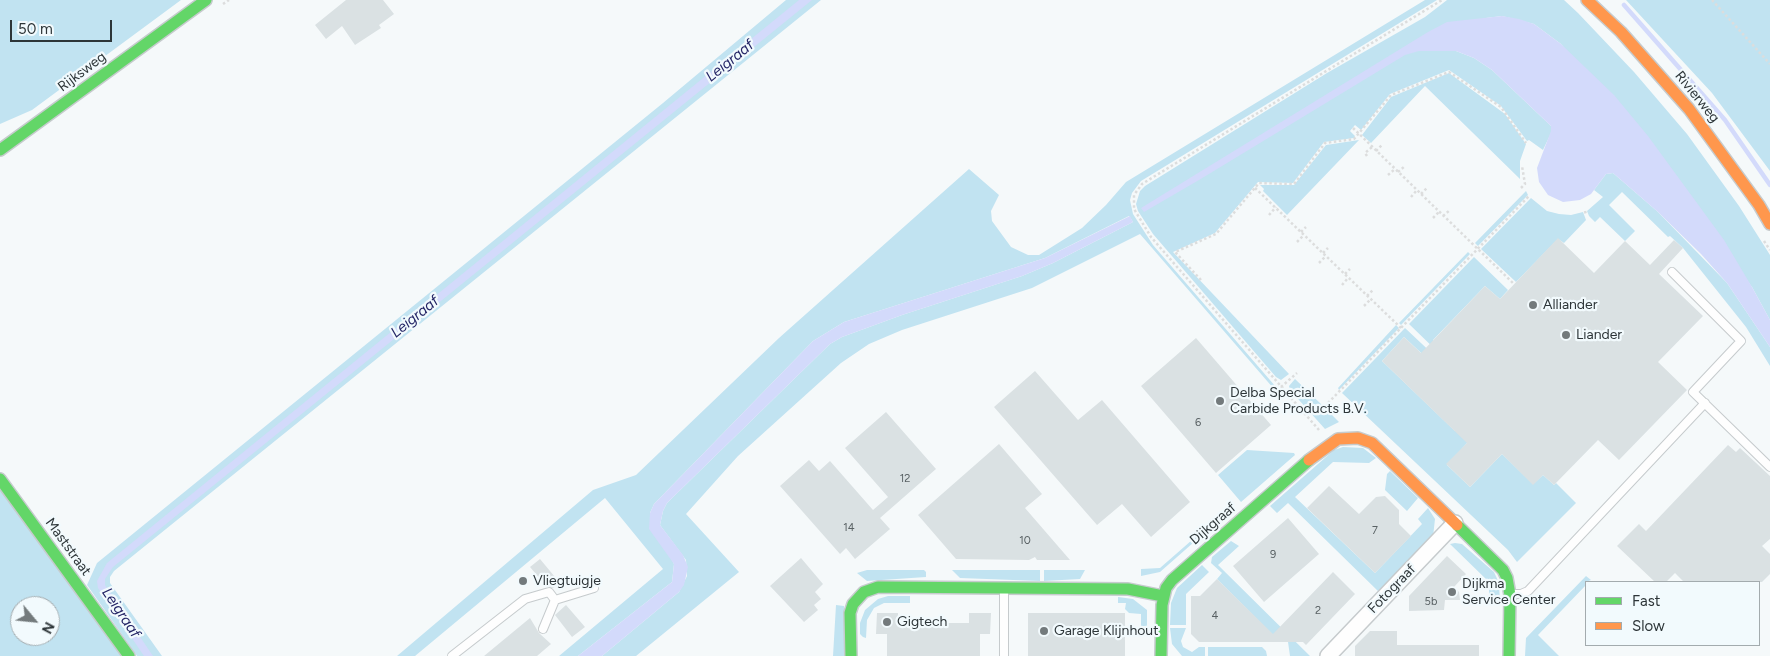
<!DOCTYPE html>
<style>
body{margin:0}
#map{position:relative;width:1770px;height:656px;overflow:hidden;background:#f5f9fa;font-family:Figtree,sans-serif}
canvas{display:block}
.legend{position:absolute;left:1585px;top:581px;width:175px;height:65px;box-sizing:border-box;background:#f2fafd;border:1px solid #a3abae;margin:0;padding:6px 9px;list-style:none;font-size:15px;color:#2d3538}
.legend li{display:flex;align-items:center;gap:10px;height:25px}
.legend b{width:25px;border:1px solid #a3abae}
.north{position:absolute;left:10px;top:596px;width:50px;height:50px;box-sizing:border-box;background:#f2fafd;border:1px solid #a3abae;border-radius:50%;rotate:118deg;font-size:14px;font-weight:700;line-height:20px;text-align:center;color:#2d3538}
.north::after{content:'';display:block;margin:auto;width:18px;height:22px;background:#737a7c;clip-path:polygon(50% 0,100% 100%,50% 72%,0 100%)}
.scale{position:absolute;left:10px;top:20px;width:102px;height:22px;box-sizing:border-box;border:2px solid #2d3538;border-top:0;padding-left:6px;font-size:15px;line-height:18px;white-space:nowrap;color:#2d3538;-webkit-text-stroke:4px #f2fafd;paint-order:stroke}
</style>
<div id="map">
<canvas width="1770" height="656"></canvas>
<ul class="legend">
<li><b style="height:6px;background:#63d668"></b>Fast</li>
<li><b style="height:6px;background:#ff974d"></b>Slow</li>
</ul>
<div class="north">N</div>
<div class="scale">50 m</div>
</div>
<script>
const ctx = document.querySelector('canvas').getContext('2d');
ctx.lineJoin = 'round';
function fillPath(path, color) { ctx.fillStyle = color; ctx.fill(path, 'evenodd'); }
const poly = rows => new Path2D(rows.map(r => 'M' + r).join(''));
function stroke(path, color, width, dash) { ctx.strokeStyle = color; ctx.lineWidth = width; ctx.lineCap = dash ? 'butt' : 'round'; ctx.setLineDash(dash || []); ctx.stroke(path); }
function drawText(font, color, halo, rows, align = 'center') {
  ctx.font = font + ' Figtree,sans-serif'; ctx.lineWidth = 4.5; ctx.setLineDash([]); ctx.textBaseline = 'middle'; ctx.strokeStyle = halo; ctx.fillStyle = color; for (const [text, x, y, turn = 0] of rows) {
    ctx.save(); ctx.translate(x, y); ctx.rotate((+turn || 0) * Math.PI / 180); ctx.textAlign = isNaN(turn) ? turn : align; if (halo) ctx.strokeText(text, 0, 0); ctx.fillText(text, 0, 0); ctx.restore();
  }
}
fillPath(poly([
 [0,0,181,0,32,110,0,124],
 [786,0,821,0,114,571,110,577,110,583,162,656,137,656,87,585,97,563,663,103],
 [1425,0,1437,0,1141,181,1132,193,1130,200,1133,214,1153,245,1276,387,1274,389,1140,234,1032,288,902,330,869,344,841,363,738,456,686,514,739,572,636,656,602,656,679,592,687,576,686,560,660,525,663,511,667,503,830,344,842,337,902,315,1022,276,1053,263,1133,222,1129,216,1045,258,844,322,813,341,654,504,650,513,674,564,672,582,578,656,559,656,663,569,605,498,415,656,397,656,593,490,636,475,779,338,969,169,999,195,991,211,992,221,1011,247,1028,255,1039,255,1082,228,1106,205,1126,182],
 [1447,0,1564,0,1578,13,1634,72,1687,134,1739,206,1770,255,1770,320,1752,287,1561,44,1534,24,1502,16,1486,18,1419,51,1456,51,1474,58,1492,70,1551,126,1552,131,1543,150,1529,140,1527,141,1501,106,1449,70,1390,94,1361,130,1355,125,1350,131,1355,136,1354,138,1324,142,1293,183,1258,182,1215,233,1173,252,1289,374,1281,380,1276,377,1153,234,1138,211,1136,204,1140,191,1145,186,1327,73,1425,17],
 [1626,0,1770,0,1770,171,1712,93],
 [1449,73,1505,114,1526,144,1520,161,1520,179,1425,86,1371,143,1362,135,1391,97],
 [1359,140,1287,215,1263,191,1264,189,1260,185,1294,185,1326,145],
 [1613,173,1658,212,1727,283,1770,347,1770,366,1746,327,1683,248,1670,236,1668,237,1622,192,1609,205,1635,231,1625,241,1600,217,1595,222,1589,216,1587,211,1603,197,1594,190,1606,174],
 [1526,191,1528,195,1478,246,1475,243],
 [1531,198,1547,211,1559,214,1571,215,1583,212,1586,220,1564,243,1558,239,1516,282,1481,249],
 [1468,252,1470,254,1401,325,1399,323],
 [1474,257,1508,290,1500,299,1485,286,1433,340,1441,355,1409,324],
 [1396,325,1399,328,1339,390,1338,388],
 [1405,328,1438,359,1433,364,1404,337,1382,361,1455,431,1478,431,1447,465,1470,487,1502,454,1533,484,1543,475,1554,485,1556,483,1576,503,1517,562,1508,550,1342,393],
 [1295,379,1321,404,1339,422,1325,429,1290,390,1289,386],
 [1343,447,1363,448,1376,458,1369,463,1333,462,1295,497,1375,573,1422,524,1418,519,1428,508,1435,519,1433,537,1380,593,1288,503,1277,513,1270,506,1334,450],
 [1247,450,1294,453,1295,455,1241,502,1218,475],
 [1390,471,1418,498,1407,511,1385,490,1387,474],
 [0,488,122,656,0,656],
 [20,606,50,606,50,636,20,636],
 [1208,526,1210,528,1160,572,1141,576,1141,569,1160,568],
 [1231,541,1239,546,1218,565,1310,656,1290,656,1288,642,1280,642,1217,579,1222,573,1211,563,1212,557],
 [1455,543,1462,544,1494,572,1499,583,1500,605,1489,605,1489,582,1450,544],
 [1202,565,1209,572,1186,594,1186,625,1170,625,1171,603,1177,588],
 [867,570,924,570,926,572,926,577,867,581,857,573],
 [952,570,1040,570,1040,581,960,578],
 [1044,570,1085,570,1080,579,1044,581],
 [1586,576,1591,580,1586,582,1586,585,1538,635,1559,656,1525,656,1526,638],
 [888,596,910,596,910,603,884,603,874,608,867,620,866,638,863,637,860,634,860,623,865,610,878,599],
 [1118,597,1133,599,1147,610,1147,626,1141,626,1141,614,1129,613,1125,609,1126,603,1118,603],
 [836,605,844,606,844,656,833,656],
 [1170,628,1186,628,1181,641,1183,647,1192,652,1199,647,1205,647,1205,656,1182,656,1172,644],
 [1208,647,1262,647,1266,651,1267,656,1208,656]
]), '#c1e3f1');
fillPath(poly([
 [799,0,812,0,113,567,105,579,105,585,153,656,144,656,98,588,97,581,107,563],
 [1502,16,1519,19,1534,24,1561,44,1614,95,1648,136,1724,240,1752,287,1770,320,1770,347,1727,283,1701,254,1658,212,1613,173,1606,174,1591,194,1580,200,1563,202,1548,195,1539,182,1537,168,1551,131,1551,126,1492,70,1474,58,1456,51,1419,51,1405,55,1199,180,1144,212,1141,208,1428,32,1447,22],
 [1130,216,1133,222,1053,263,1022,276,902,315,842,337,830,344,667,503,663,511,660,525,683,555,688,567,684,585,679,592,602,656,578,656,672,582,674,564,649,529,650,513,654,504,813,341,844,322,1045,258]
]), '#d3dafb');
stroke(poly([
 [1624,5,1725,120,1770,185]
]), '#d3dafb', 4.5);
fillPath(poly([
 [346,0,383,0,394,14,379,25,381,28,355,45,342,26,326,39,315,25],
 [1558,238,1594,273,1625,241,1650,265,1674,240,1683,248,1659,274,1703,316,1658,362,1687,390,1619,460,1598,440,1554,485,1543,475,1533,485,1502,454,1470,487,1446,464,1467,443,1382,361,1404,337,1421,353,1485,286,1500,299],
 [1196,338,1271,425,1216,473,1141,386],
 [1035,371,1078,420,1102,400,1190,502,1151,537,1122,504,1097,525,994,407],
 [886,412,936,469,880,518,890,529,855,559,846,548,840,554,780,486,809,460,819,471,830,461,873,510,888,497,845,448],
 [999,444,1042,494,1025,508,1070,560,1037,560,1035,557,1029,560,956,559,918,515],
 [1728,445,1736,452,1740,448,1770,476,1770,539,1762,546,1770,554,1770,574,1762,582,1684,582,1675,573,1666,582,1655,582,1617,546,1639,524,1646,531],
 [1329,486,1359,514,1376,497,1385,496,1399,510,1399,524,1411,536,1375,573,1307,508],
 [1288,518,1319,554,1264,602,1233,566],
 [1447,556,1466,574,1454,587,1459,592,1460,600,1445,600,1444,610,1409,611,1409,596],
 [801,558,823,584,815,592,821,599,814,605,818,610,804,622,770,586],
 [540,559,560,583,553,588,547,587,530,567],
 [1333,572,1355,594,1306,645,1303,642,1199,642,1191,634,1191,596,1200,596,1217,579,1273,634],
 [566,605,585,627,572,637,555,615],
 [877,613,898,613,898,623,969,623,969,613,991,613,990,634,980,634,980,656,887,656,887,634,876,634],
 [1028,613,1125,613,1125,656,1028,656],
 [530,618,539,633,551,644,537,656,484,656],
 [1370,631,1397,631,1397,645,1479,645,1479,656,1355,656,1355,646]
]), '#dae1e3');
const lane = poly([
 [1672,272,1741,341,1693,392,1770,467],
 [1004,590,1004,656],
 [1512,594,1521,594,1528,591,1705,403],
 [555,600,594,588],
 [452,656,525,599,549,592,555,600,543,629]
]);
const street = poly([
 [1328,656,1455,523]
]);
const fast = poly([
 [0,150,206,0],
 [0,479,129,656],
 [1457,525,1503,570,1507,578,1510,595,1509,656],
 [851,656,850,613,853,604,864,592,878,587,1128,589,1163,596],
 [1161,656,1162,605,1166,588,1172,580,1309,460]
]);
const slow = poly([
 [1587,0,1621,32,1689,109,1759,205,1770,224],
 [1309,460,1338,439,1358,438,1372,443,1457,525]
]);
stroke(lane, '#c6cbcd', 10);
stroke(street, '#c6cbcd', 18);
stroke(fast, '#c6cbcd', 14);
stroke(slow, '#c6cbcd', 14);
stroke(poly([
 [1712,0,1770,64],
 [223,4,229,0],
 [1353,128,1514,284],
 [1376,151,1383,144],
 [1367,156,1365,153,1372,147],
 [1398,172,1405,166],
 [1388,175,1395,169],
 [1255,188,1401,328],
 [1521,188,1525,184,1522,166],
 [1421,194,1427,188],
 [1411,197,1417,190],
 [1585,211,1586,215],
 [1269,215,1276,207],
 [1443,216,1450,210],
 [1433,218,1439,212],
 [1301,232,1306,227],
 [1764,241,1770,250],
 [1297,242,1304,235],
 [1323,253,1328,248],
 [1319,263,1326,256],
 [1345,274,1350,269],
 [1201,280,1175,252,1216,234,1259,183,1294,184,1325,143,1354,139,1391,95,1449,72,1501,107,1526,143],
 [1342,285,1348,278],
 [1367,296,1373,290],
 [1364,306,1371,299],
 [1281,387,1297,373],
 [1328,403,1529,196],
 [1319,430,1151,237,1134,209,1134,195,1142,184,1442,0]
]), '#dcdddd', 2.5, [2.5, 2.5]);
stroke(lane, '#fefefe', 8);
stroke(street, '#fefefe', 15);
stroke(fast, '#63d668', 11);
stroke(slow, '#ff974d', 11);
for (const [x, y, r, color] of [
 [1533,305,5,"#737a7c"],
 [1566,335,5,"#737a7c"],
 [1220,401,5,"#737a7c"],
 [523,581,5,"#737a7c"],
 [1452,592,5,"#737a7c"],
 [887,622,5,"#737a7c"],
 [1044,631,5,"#737a7c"]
]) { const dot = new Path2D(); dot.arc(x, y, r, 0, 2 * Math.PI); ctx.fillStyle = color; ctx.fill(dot); stroke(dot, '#f2fafd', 2); }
drawText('11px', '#596164', null, [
 ["6",1198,423],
 ["12",905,479],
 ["14",849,528],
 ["7",1375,531],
 ["10",1025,541],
 ["9",1273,555],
 ["5b",1431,602],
 ["2",1318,611],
 ["4",1215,616]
]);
drawText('14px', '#2d3538', '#f2fafd', [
 ["Rijksweg",82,72,-37],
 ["Rivierweg",1697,97,51],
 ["Dijkgraaf",1213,524,-41],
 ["Maststraat",68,547,54],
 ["Fotograaf",1392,589,-46]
]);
drawText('14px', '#2d3538', '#f2fafd', [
 ["Alliander",1543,305],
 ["Liander",1576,335],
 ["Delba Special",1230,393],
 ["Carbide Products B.V.",1230,409],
 ["Vliegtuigje",533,581],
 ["Dijkma",1462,584],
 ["Service Center",1462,600],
 ["Gigtech",897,622],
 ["Garage Klijnhout",1054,631]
], 'left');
drawText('italic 15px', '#242566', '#f2fafd', [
 ["Leigraaf",730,61,-39],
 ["Leigraaf",415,317,-39],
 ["Leigraaf",121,613,56]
]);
</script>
